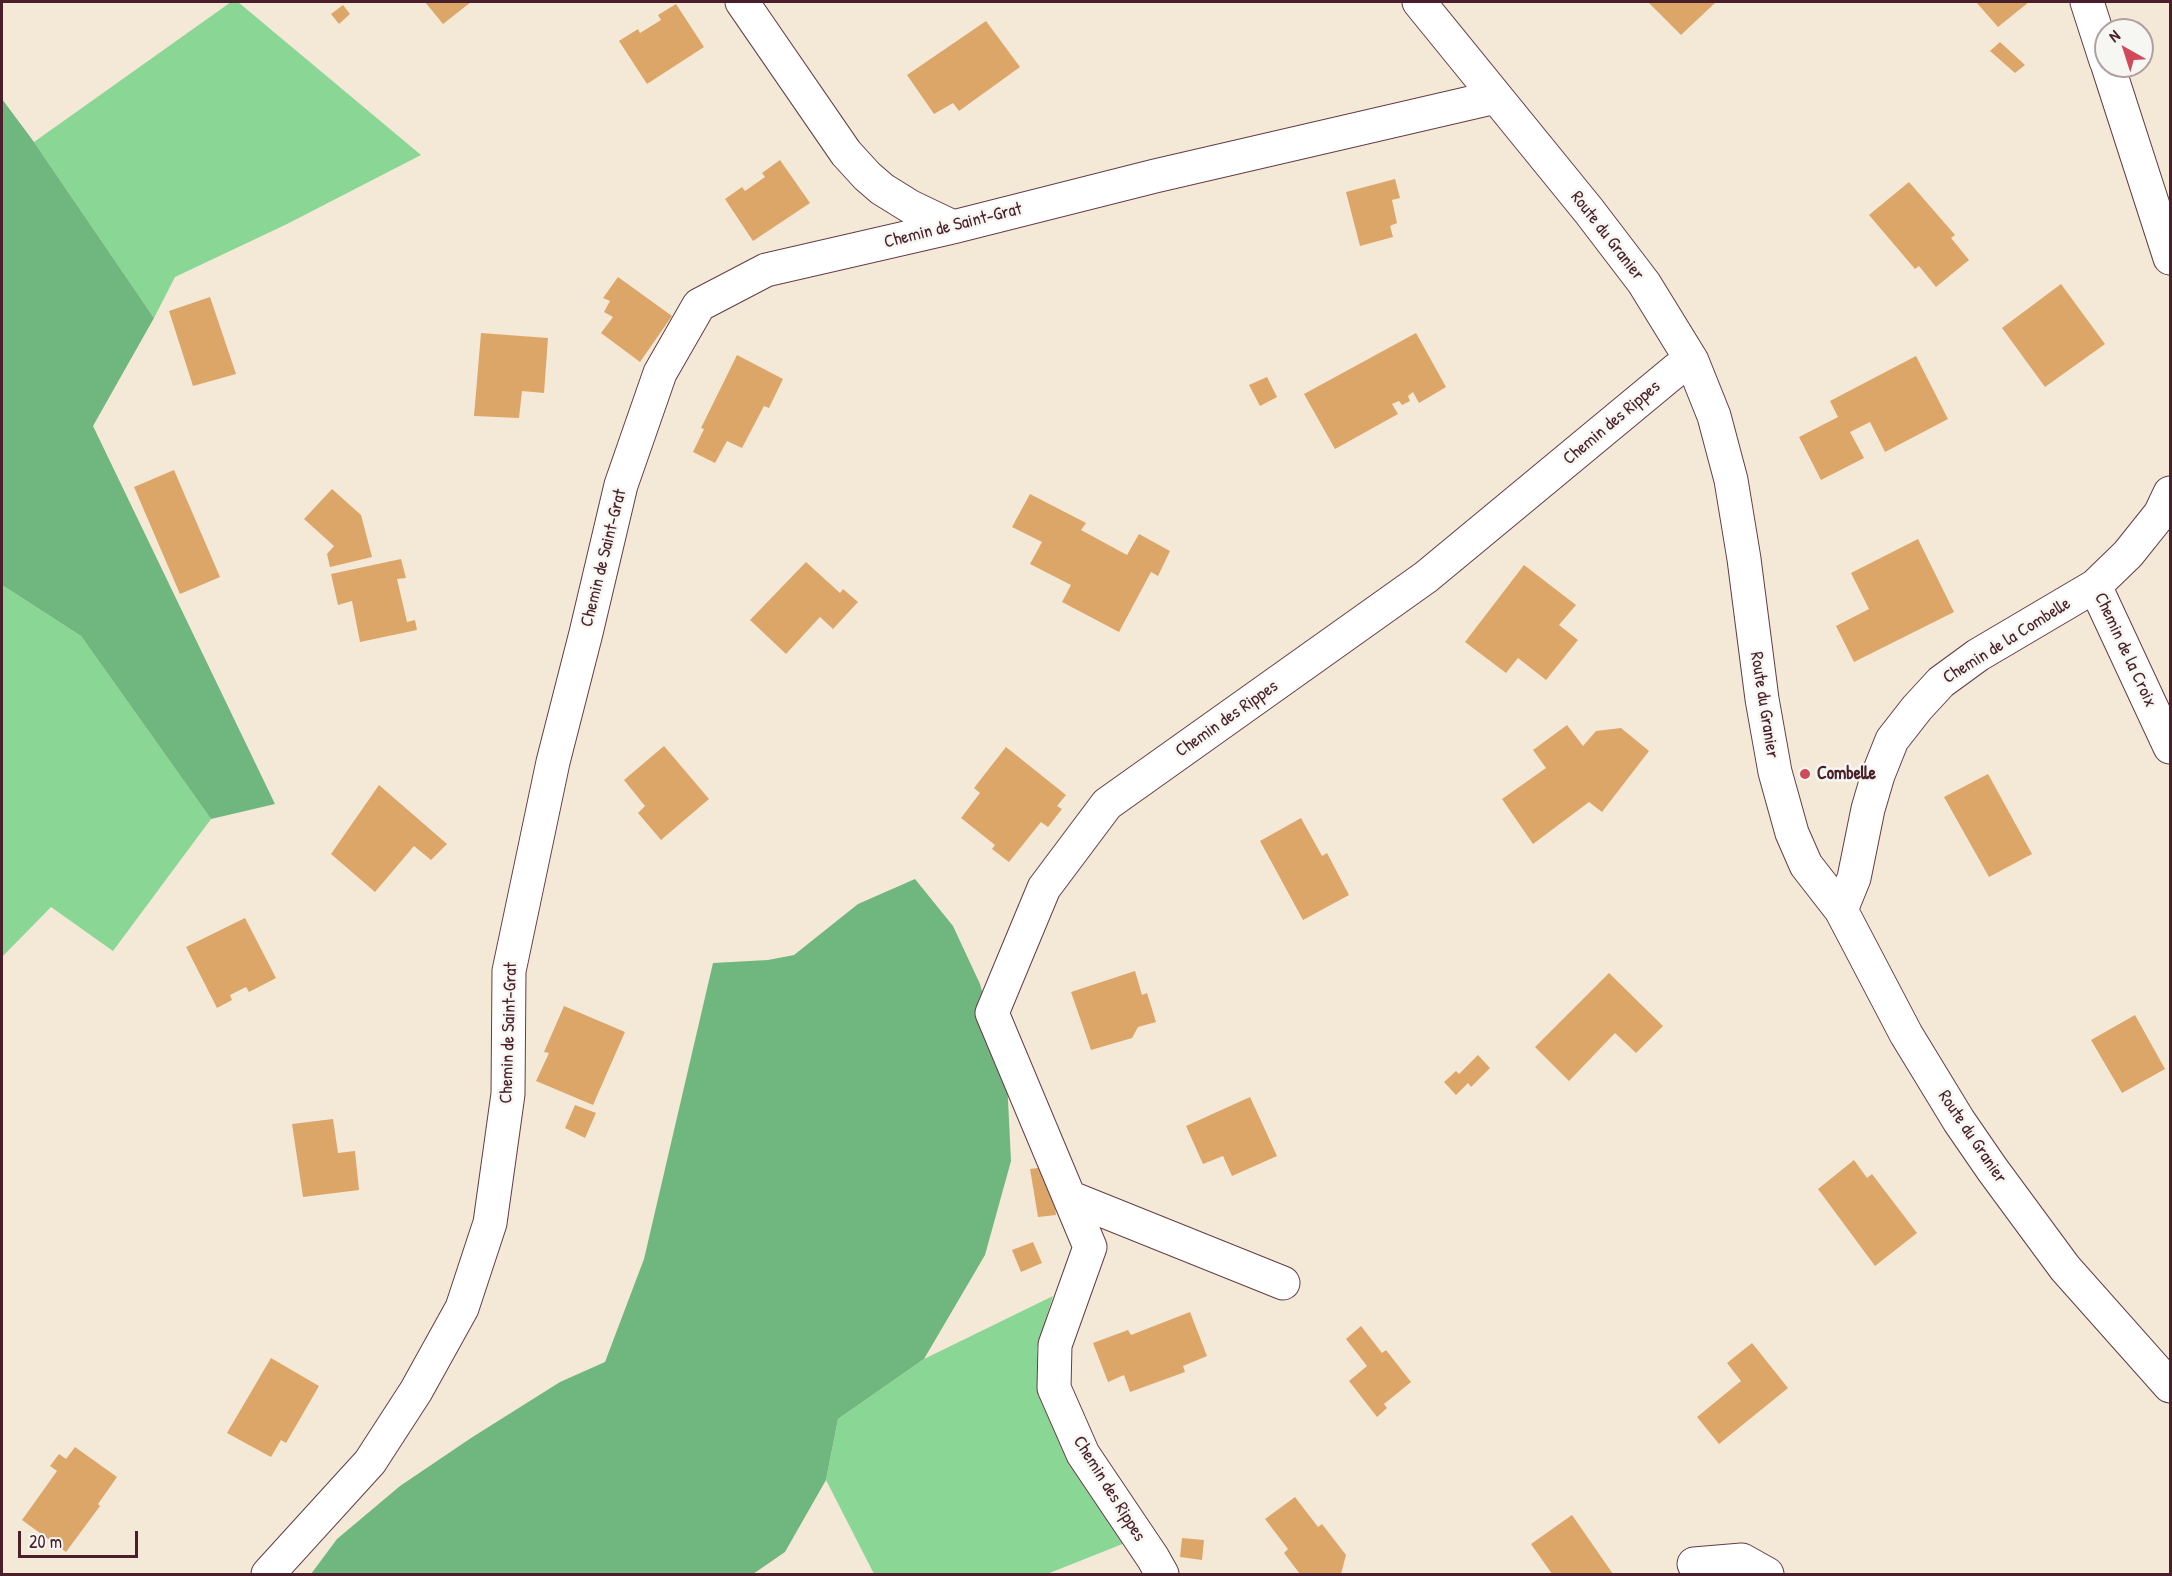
<!DOCTYPE html>
<style>
body{margin:0}
#map{position:relative;width:2172px;height:1576px;overflow:hidden;background:#f4e9d7;font-family:"Patrick Hand",sans-serif}
canvas{display:block}
.frame{position:absolute;inset:0;border:3px solid #4a1f2b;pointer-events:none}
.north{position:absolute;left:2094px;top:18px;width:60px;height:60px;box-sizing:border-box;background:#f6f6f2;border:2px solid #b1a0a2;border-radius:50%;rotate:321deg;font-size:16px;font-weight:700;line-height:24px;text-align:center;color:#4a1f2b}
.north::after{content:'';display:block;margin:auto;width:21px;height:27px;background:#d1495b;clip-path:polygon(50% 0,100% 100%,50% 72%,0 100%)}
.scale{position:absolute;left:18px;top:1531px;width:120px;height:27px;box-sizing:border-box;border:3px solid #4a1f2b;border-top:0;padding-left:8px;font-size:18px;line-height:21px;white-space:nowrap;color:#4a1f2b;-webkit-text-stroke:4px #f6f6f2;paint-order:stroke}
</style>
<div id="map">
<canvas width="2172" height="1576"></canvas>
<div class="frame"></div>
<div class="north">N</div>
<div class="scale">20 m</div>
</div>
<script>
const ctx = document.querySelector('canvas').getContext('2d');
ctx.lineJoin = 'round';
function fillPath(path, color) { ctx.fillStyle = color; ctx.fill(path, 'evenodd'); }
const poly = rows => new Path2D(rows.map(r => 'M' + r).join(''));
function stroke(path, color, width, dash) { ctx.strokeStyle = color; ctx.lineWidth = width; ctx.lineCap = dash ? 'butt' : 'round'; ctx.setLineDash(dash || []); ctx.stroke(path); }
function drawText(font, color, halo, rows, align = 'center') {
  ctx.font = font + ' "Patrick Hand",sans-serif'; ctx.lineWidth = 5; ctx.setLineDash([]); ctx.textBaseline = 'middle'; ctx.strokeStyle = halo; ctx.fillStyle = color; for (const [text, x, y, turn = 0] of rows) {
    ctx.save(); ctx.translate(x, y); ctx.rotate((+turn || 0) * Math.PI / 180); ctx.textAlign = isNaN(turn) ? turn : align; if (halo) ctx.strokeText(text, 0, 0); ctx.fillText(text, 0, 0); ctx.restore();
  }
}
fillPath(poly([
 [231,2,238,2,421,155,287,224,175,277,154,318,34,142],
 [2,585,81,636,211,819,113,951,51,907,2,957],
 [1053,1296,1037,1348,1041,1396,1125,1543,1047,1574,874,1574,826,1480,838,1419,924,1359]
]), '#8ad694');
fillPath(poly([
 [2,99,34,142,154,318,93,426,275,804,211,819,81,636,2,585],
 [915,879,953,926,980,984,1007,1080,1011,1161,985,1255,924,1359,838,1419,826,1480,785,1552,753,1574,311,1574,337,1539,400,1486,471,1438,560,1382,605,1362,644,1259,713,963,768,960,794,955,858,904]
]), '#6fb77e');
fillPath(poly([
 [425,2,471,2,443,24],
 [1648,2,1716,2,1681,35],
 [1976,2,2029,2,1998,27],
 [676,4,704,47,647,84,619,41,638,29,640,33,661,20,658,15],
 [343,5,350,14,339,24,331,14],
 [986,21,1020,67,959,111,953,103,934,114,907,75],
 [2000,42,2025,65,2015,73,1990,51],
 [780,160,810,203,753,241,725,199,742,187,745,191,765,177,762,173],
 [1395,179,1400,198,1392,200,1397,223,1390,226,1393,237,1360,246,1346,192],
 [1909,182,1955,235,1951,238,1969,260,1936,287,1919,266,1915,269,1869,215],
 [618,277,672,316,640,362,601,333,613,317,604,312,610,301,603,298],
 [2061,284,2105,344,2045,387,2002,328],
 [210,297,236,374,193,386,169,311],
 [481,333,548,338,544,393,522,391,519,418,474,416],
 [1416,333,1446,387,1419,403,1413,392,1408,396,1410,401,1402,405,1399,401,1392,404,1398,414,1335,449,1304,394],
 [737,355,783,379,769,408,764,406,742,448,727,441,715,463,693,452,704,429,701,428],
 [1916,356,1948,419,1885,452,1870,422,1850,432,1864,458,1821,480,1799,437,1838,417,1830,401],
 [1267,377,1277,397,1260,406,1249,385],
 [174,470,220,577,180,594,134,487],
 [332,489,361,515,372,557,330,567,327,554,334,546,304,519],
 [1030,494,1086,523,1081,530,1127,555,1139,534,1170,551,1158,576,1151,572,1119,632,1062,602,1071,585,1030,564,1042,542,1012,527],
 [1918,539,1954,612,1854,662,1836,626,1869,609,1851,573],
 [401,559,406,578,397,579,407,622,415,620,417,630,360,642,352,601,338,605,331,574],
 [806,562,840,593,843,589,858,602,833,629,820,617,786,654,750,620],
 [1524,565,1576,605,1559,625,1578,640,1546,680,1518,658,1506,673,1465,642],
 [1567,725,1583,746,1596,731,1621,728,1649,751,1602,812,1589,802,1533,844,1502,799,1546,768,1533,750],
 [664,746,709,799,661,840,638,813,645,806,624,780],
 [1006,747,1066,795,1057,806,1062,809,1048,827,1041,822,1009,862,992,849,995,845,961,818,980,793,974,788],
 [1988,774,2032,854,1989,877,1944,797],
 [379,785,447,844,431,860,414,846,375,892,331,854],
 [1301,818,1322,856,1327,853,1349,895,1303,920,1260,841],
 [245,918,276,978,249,992,246,987,230,995,232,1000,217,1008,186,947],
 [1135,971,1142,995,1147,993,1156,1022,1138,1027,1132,1038,1091,1050,1071,992],
 [1609,973,1663,1026,1636,1053,1615,1033,1569,1081,1535,1047],
 [564,1006,625,1032,593,1105,536,1081,549,1053,544,1052],
 [2135,1015,2165,1069,2122,1093,2091,1040],
 [1478,1055,1490,1068,1471,1087,1468,1083,1456,1095,1444,1082,1456,1071,1459,1074],
 [1250,1097,1277,1156,1232,1176,1223,1156,1203,1164,1186,1126],
 [575,1105,596,1113,585,1138,565,1128],
 [333,1119,338,1153,355,1151,359,1190,303,1197,292,1124],
 [1854,1160,1867,1178,1872,1174,1917,1233,1875,1266,1818,1189],
 [1051,1166,1056,1215,1038,1217,1030,1169],
 [1033,1242,1042,1263,1021,1272,1012,1250],
 [1190,1312,1207,1356,1183,1366,1185,1372,1130,1392,1124,1375,1108,1382,1093,1343,1128,1330,1131,1335],
 [1361,1326,1382,1353,1386,1350,1411,1382,1384,1404,1387,1408,1377,1417,1349,1381,1367,1366,1346,1339],
 [1752,1343,1788,1388,1719,1444,1697,1417,1741,1381,1727,1363],
 [271,1358,319,1386,286,1443,281,1440,271,1457,227,1433],
 [75,1447,117,1477,98,1504,100,1506,66,1552,22,1520,57,1471,50,1466,59,1454,66,1459],
 [1295,1497,1318,1527,1322,1524,1346,1555,1341,1574,1300,1574,1284,1553,1288,1549,1265,1519],
 [1572,1515,1613,1574,1552,1574,1531,1544],
 [1182,1538,1204,1540,1202,1560,1180,1557]
]), '#dda669');
const minor = poly([
 [742,2,846,153,867,176,882,189,911,207,953,227],
 [1419,2,1589,211,1644,283,1692,361,1714,416,1731,480,1744,559,1762,699,1775,772,1792,833,1806,865,1841,910,1906,1034,1959,1121,1992,1169,2065,1268,2170,1386],
 [2087,2,2106,61],
 [2108,66,2170,258],
 [2095,586,2170,747],
 [1841,910,1854,878,1868,809,1878,775,1892,740,1917,708,1941,682,1978,655,2095,586,2128,554,2160,514,2170,493],
 [1069,1197,1283,1283],
 [1694,1564,1742,1560,1767,1574],
 [268,1574,370,1462,416,1391,462,1308,490,1223,508,1094,509,971,553,762,586,633,621,485,660,373,699,305,766,270,953,227,1155,176,1496,97],
 [1162,1574,1153,1558,1083,1454,1054,1388,1055,1345,1090,1247,992,1013,1044,888,1107,804,1426,577,1676,370,1692,361]
]);
stroke(minor, '#643d45', 35);
stroke(minor, '#fff', 33);
for (const [x, y, r, color] of [
 [1805,774,6,"#d1495b"]
]) { const dot = new Path2D(); dot.arc(x, y, r, 0, 2 * Math.PI); ctx.fillStyle = color; ctx.fill(dot); stroke(dot, '#f6f6f2', 2); }
drawText('18px', '#4a1f2b', '#f6f6f2', [
 ["Chemin de Saint-Grat",953,226,-14],
 ["Route du Granier",1607,236,52],
 ["Chemin des Rippes",1612,423,-40],
 ["Chemin de Saint-Grat",604,558,-76],
 ["Chemin de la Combelle",2007,641,-32],
 ["Chemin de la Croix",2125,650,65],
 ["Route du Granier",1764,705,81],
 ["Chemin des Rippes",1227,719,-35],
 ["Chemin de Saint-Grat",509,1033,-88],
 ["Route du Granier",1972,1137,56],
 ["Chemin des Rippes",1109,1489,58]
]);
drawText('bold 18px', '#4a1f2b', '#f6f6f2', [
 ["Combelle",1817,774]
], 'left');
</script>
